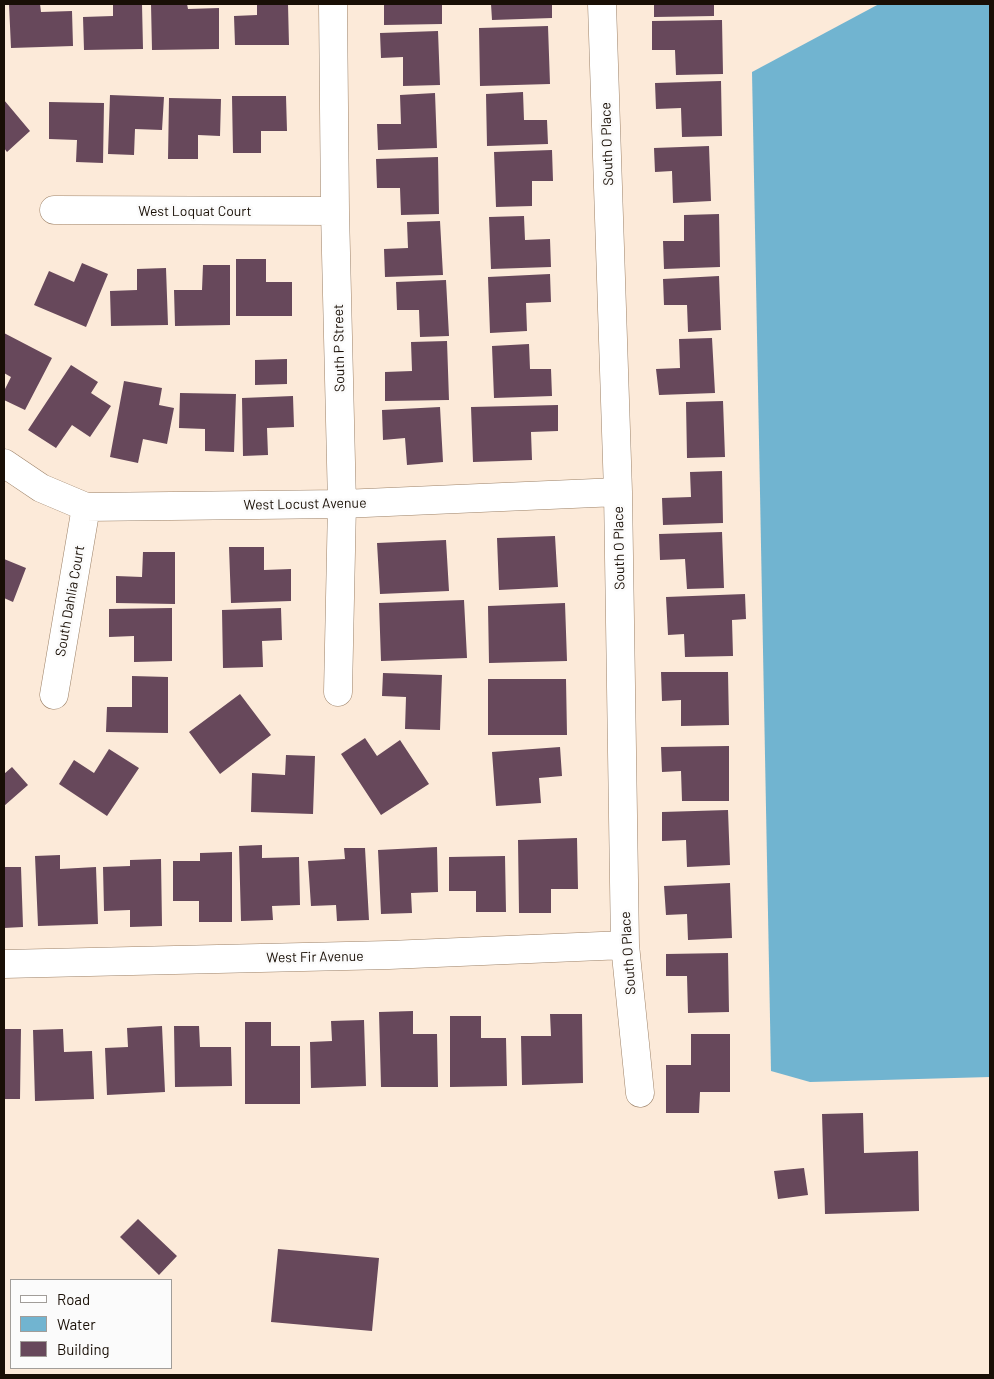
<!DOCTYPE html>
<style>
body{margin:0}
#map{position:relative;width:994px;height:1379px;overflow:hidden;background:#fcead9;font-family:Barlow,sans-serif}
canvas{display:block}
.frame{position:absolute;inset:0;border:5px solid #190f06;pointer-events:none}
.legend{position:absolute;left:10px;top:1279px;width:162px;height:90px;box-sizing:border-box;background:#fbfbfb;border:1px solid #a19d99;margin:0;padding:6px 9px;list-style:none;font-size:15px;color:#190f06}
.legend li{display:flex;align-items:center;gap:10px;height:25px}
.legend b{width:25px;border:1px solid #a19d99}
</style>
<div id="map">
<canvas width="994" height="1379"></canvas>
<div class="frame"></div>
<ul class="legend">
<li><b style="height:6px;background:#fff"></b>Road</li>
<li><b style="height:14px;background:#71b4d0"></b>Water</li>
<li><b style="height:14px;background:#67485b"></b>Building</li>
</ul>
</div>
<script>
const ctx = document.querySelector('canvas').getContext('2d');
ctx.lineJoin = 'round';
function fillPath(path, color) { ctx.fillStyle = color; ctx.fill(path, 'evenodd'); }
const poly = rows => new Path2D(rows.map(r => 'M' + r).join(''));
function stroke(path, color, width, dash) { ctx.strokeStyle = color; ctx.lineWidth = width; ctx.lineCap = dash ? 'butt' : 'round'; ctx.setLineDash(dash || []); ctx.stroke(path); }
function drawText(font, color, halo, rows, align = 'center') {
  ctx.font = font + ' Barlow,sans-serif'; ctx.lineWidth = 5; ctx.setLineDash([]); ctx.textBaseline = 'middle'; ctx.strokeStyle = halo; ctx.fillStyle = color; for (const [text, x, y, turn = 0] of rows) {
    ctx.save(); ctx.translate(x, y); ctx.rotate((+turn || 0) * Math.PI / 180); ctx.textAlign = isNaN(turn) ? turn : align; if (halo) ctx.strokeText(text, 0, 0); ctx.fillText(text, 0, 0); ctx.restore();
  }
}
fillPath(poly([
 [879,4,990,4,990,1077,810,1082,771,1071,752,72]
]), '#71b4d0');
fillPath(poly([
 [9,4,40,4,41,12,72,11,73,46,11,48],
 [113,4,142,4,143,49,84,50,83,17,113,16],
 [151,4,187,4,188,9,219,8,219,49,152,50],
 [257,4,288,4,289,45,235,45,234,16,257,15],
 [384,4,442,4,442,24,384,25],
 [491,4,552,4,552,18,492,20],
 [654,4,714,4,714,16,654,17],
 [722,20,723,74,676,75,675,50,652,50,652,21],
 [548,26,550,84,480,86,479,28],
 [438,31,440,85,403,86,403,57,381,58,380,33],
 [721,81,722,136,682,137,681,108,656,109,655,83],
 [523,92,524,120,547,120,548,144,487,146,486,94],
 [435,93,437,148,378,150,377,124,401,124,400,95],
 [110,95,164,97,162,130,135,129,134,155,108,154],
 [232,96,286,96,287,131,261,131,261,153,233,153],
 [169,98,221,99,220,136,198,135,198,159,168,159],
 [4,100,30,131,7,152,4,148],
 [49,102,104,103,103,163,76,162,77,140,49,139],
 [709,146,711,201,673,203,672,171,655,172,654,148],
 [552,150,553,181,532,181,532,206,496,207,494,152],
 [438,157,439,214,401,215,400,188,377,188,376,159],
 [719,214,720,267,664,269,663,241,684,241,684,215],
 [524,216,525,240,550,239,551,267,491,269,489,217],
 [440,221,443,275,385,277,384,249,408,248,407,222],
 [236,259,266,259,266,282,292,282,292,316,236,316],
 [82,263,108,274,86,327,34,305,49,271,74,282],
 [203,265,230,265,230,325,175,326,174,290,202,290],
 [166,268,168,325,111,326,110,291,137,290,137,269],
 [550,274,551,302,526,303,527,331,490,333,488,277],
 [719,276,721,330,688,332,687,305,664,305,663,279],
 [446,280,449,336,420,337,419,310,397,310,396,282],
 [4,333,52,358,25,410,4,400,4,391,11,377,4,373],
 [712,338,715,393,659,395,656,369,680,368,679,339],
 [447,341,449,400,385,401,385,372,412,371,411,342],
 [529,344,530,369,551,369,552,396,494,398,492,346],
 [287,359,287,384,255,385,255,360],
 [71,365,98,382,91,393,111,406,90,437,72,425,56,448,28,430],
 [124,381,162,388,159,405,174,408,167,444,143,439,138,463,110,457],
 [180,393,236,394,234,452,205,451,205,429,179,428],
 [293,396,294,427,267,428,268,455,243,456,242,398],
 [723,401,725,457,687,458,686,402],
 [558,405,558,431,531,432,532,460,473,462,471,407],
 [440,407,443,462,407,465,405,438,383,440,382,410],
 [722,471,723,523,663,525,662,498,691,497,690,472],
 [722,532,724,588,687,589,685,559,660,560,659,534],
 [555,536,558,587,499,590,497,538],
 [446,540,449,591,380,594,377,543],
 [229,547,264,547,264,570,291,569,291,601,231,603],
 [143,552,175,552,175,604,116,603,116,576,142,577],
 [4,559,26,568,13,602,4,598],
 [745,594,746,619,732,620,733,656,685,657,684,634,668,635,666,597],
 [464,600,467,658,381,661,379,603],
 [565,603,567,661,489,663,488,606],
 [172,608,172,661,134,662,134,636,109,637,109,609],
 [281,608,282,640,262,641,263,667,223,668,222,610],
 [661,672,728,672,729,725,681,726,681,700,662,701],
 [383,673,442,675,440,730,405,729,406,697,382,696],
 [132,676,168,677,168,733,106,732,107,707,132,707],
 [488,679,566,679,567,735,488,735],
 [240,694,271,735,220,774,189,732],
 [365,738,377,756,400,740,429,784,381,815,341,754],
 [729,746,729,801,682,801,681,771,662,772,661,747],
 [560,747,562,776,539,778,541,803,496,806,492,752],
 [109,749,139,768,107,816,59,784,74,760,94,773],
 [286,755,315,756,313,814,251,812,252,773,285,775],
 [12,767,28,785,4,806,4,774],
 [728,810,730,865,687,867,686,840,662,841,662,812],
 [577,838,578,889,551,889,551,913,519,913,518,840],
 [262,845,262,858,299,857,300,905,272,906,273,920,241,921,239,846],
 [437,847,438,892,411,893,412,913,381,914,378,850],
 [344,848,365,848,369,920,337,921,336,905,311,906,308,861,345,859],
 [232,852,232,922,199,922,199,901,173,901,173,861,200,861,200,853],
 [60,855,60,869,96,867,98,924,38,926,35,856],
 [505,856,506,912,476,912,476,891,449,891,449,857],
 [161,859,162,926,130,927,130,910,104,911,103,867,130,866,130,860],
 [4,867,21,867,23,927,4,928],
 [730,883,732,938,688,940,687,914,666,915,664,886],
 [728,953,729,1012,688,1013,687,976,666,976,666,954],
 [413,1011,413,1034,437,1034,438,1087,381,1087,379,1012],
 [550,1014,582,1014,583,1083,522,1085,521,1036,551,1036],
 [450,1016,481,1016,481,1038,506,1038,507,1086,450,1087],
 [364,1020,366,1086,311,1088,310,1042,332,1041,331,1021],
 [245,1022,271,1022,271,1046,300,1046,300,1104,245,1104],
 [162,1026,165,1092,107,1095,105,1048,128,1047,127,1028],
 [174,1026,199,1026,200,1047,231,1047,232,1086,175,1087],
 [4,1029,21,1029,20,1099,4,1099],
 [63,1029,64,1052,92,1051,94,1099,35,1101,33,1030],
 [691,1034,730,1034,730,1092,700,1092,699,1113,666,1113,666,1065,691,1065],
 [863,1113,864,1153,918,1151,919,1211,825,1214,822,1114],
 [804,1168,808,1195,778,1199,774,1171],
 [138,1219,177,1256,159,1275,120,1237],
 [278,1249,379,1258,372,1331,271,1322]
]), '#67485b');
const minor = poly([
 [333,4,335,211,342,504,338,692],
 [602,4,618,492,625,945,640,1093],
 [54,210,335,211],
 [4,463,41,488,86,507,342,504,618,492],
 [54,695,86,507],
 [4,964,389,955,625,945]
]);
stroke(minor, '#9d8268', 29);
stroke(minor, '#fff', 28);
drawText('14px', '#190f06', '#fbfbfb', [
 ["South O Place",607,144,-92],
 ["West Loquat Court",195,211],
 ["South P Street",339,348,-91],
 ["West Locust Avenue",305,504,-1],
 ["South O Place",619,548,-91],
 ["South Dahlia Court",70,601,-80],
 ["South O Place",628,953,-94],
 ["West Fir Avenue",315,957,-1]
]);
</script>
